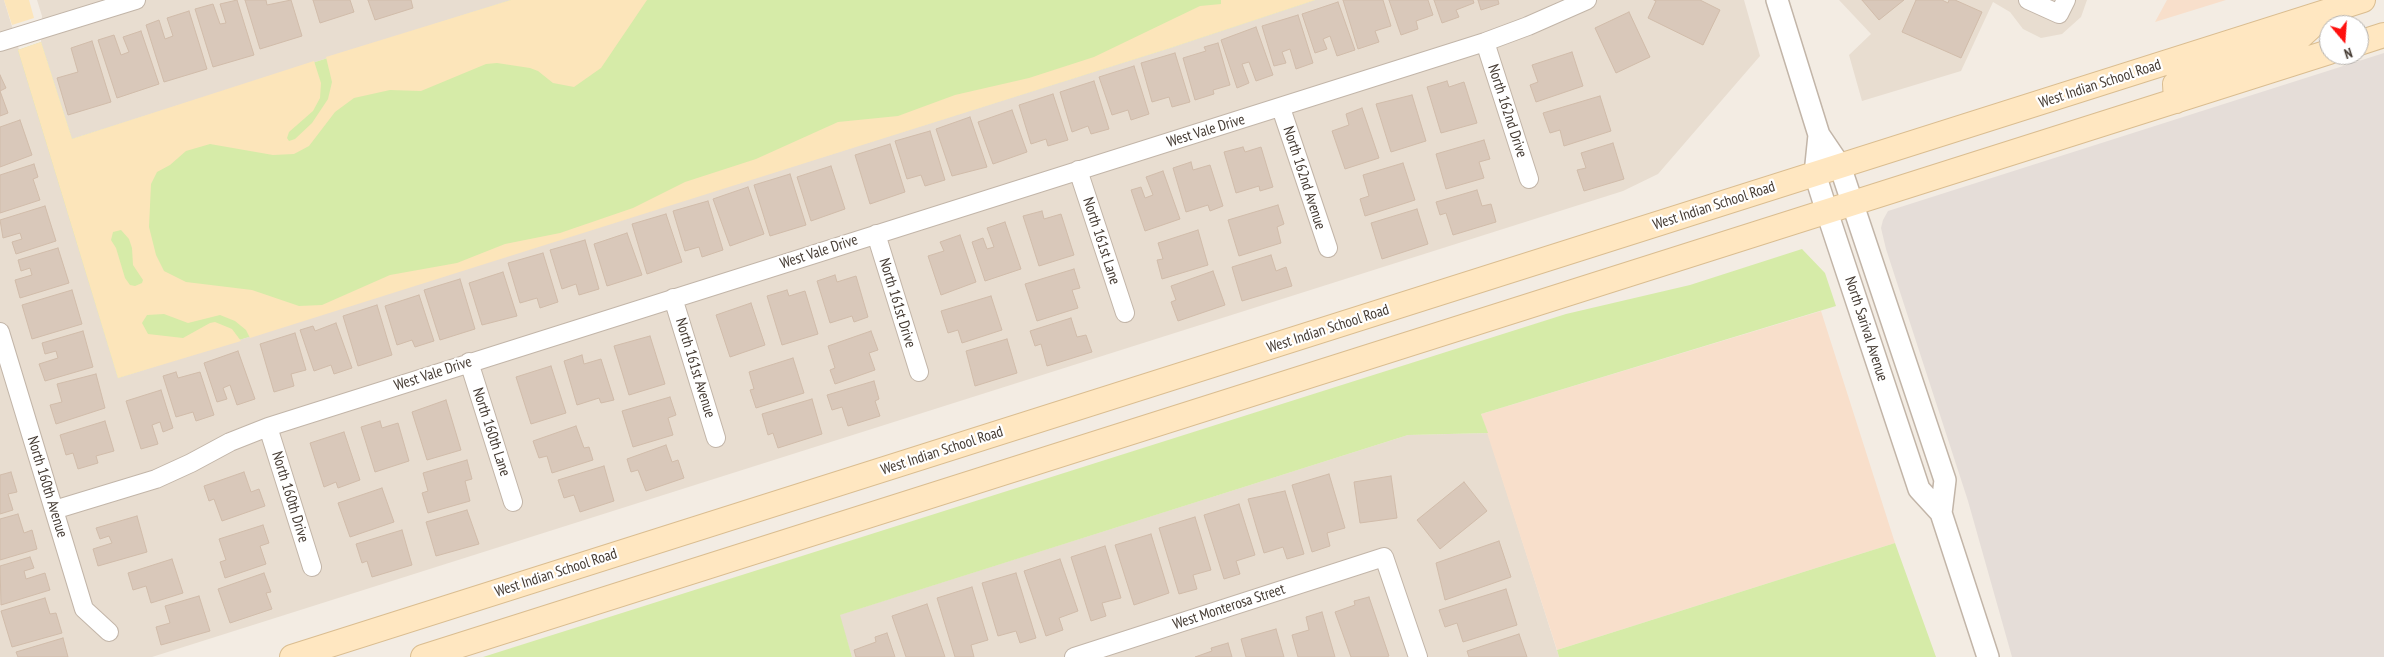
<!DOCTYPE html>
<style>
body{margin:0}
#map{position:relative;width:2384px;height:657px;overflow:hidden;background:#f3ece3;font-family:"PT Sans Narrow",sans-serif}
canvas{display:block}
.north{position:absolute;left:2319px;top:15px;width:50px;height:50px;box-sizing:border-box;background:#fff;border:1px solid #b5b1ad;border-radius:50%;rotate:162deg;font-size:14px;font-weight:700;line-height:20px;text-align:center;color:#453b33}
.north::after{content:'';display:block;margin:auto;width:18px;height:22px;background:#ff100e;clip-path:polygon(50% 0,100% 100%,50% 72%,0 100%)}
</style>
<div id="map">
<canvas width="2384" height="657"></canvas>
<div class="north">N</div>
</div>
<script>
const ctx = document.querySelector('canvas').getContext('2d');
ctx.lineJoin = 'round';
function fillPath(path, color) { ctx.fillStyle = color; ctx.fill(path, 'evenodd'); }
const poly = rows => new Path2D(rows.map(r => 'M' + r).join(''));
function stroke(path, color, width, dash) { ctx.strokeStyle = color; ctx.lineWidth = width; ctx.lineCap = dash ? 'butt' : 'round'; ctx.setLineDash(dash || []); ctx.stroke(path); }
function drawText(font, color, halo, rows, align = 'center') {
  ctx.font = font + ' "PT Sans Narrow",sans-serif'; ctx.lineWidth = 4.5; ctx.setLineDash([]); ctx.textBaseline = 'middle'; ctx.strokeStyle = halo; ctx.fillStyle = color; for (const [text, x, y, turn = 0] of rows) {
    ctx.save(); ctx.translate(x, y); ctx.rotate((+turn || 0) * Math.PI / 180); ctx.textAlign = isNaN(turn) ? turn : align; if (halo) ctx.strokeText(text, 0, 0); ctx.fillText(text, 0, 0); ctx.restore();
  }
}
fillPath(poly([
 [0,0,4,0,118,378,1170,48,1315,0,1744,0,1760,56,1658,174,1623,191,152,657,0,657],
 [37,0,511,0,72,139,41,42,42,16],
 [1839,0,2087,0,2081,17,2062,34,2041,38,2023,29,2010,12,1993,2,1961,71,1862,101,1849,55,1871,34],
 [1488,433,1559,657,852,657,839,615,1408,435]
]), '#e8ddd0');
fillPath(poly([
 [2167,0,2226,0,2155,22],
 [1821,311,1895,543,1557,650,1481,414]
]), '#f8dfcb');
fillPath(poly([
 [2384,53,2384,657,2012,657,1968,501,1886,249,1881,228,1883,220,1888,211]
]), '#e5ddd8');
fillPath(poly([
 [511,0,1315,0,1170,48,118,378,18,50,41,42,72,139],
 [1802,249,1825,273,1836,306,1481,414,1488,433,1408,435,840,615,852,657,483,657,1566,314,1690,285],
 [1895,543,1936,657,1559,657,1557,650]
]), '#d6eba8');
fillPath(poly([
 [4,0,29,0,34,18,12,25],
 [511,0,647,0,601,68,574,87,553,83,538,71,530,68,497,63,486,64,421,91,390,90,354,98,335,112,309,146,294,154,273,155,210,144,186,151,170,165,157,172,151,184,149,227,156,255,164,271,186,282,252,290,299,306,322,305,390,275,457,263,505,244,560,233,633,208,685,182,756,159,838,122,898,116,955,95,1029,78,1094,57,1200,6,1221,4,1221,0,1315,0,1170,48,250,338,246,330,235,321,220,315,188,323,164,314,147,315,142,323,148,334,183,338,210,323,215,322,232,329,241,341,118,378,18,50,41,42,72,139,314,61,321,83,320,98,313,111,289,132,287,138,289,141,295,139,312,123,328,99,332,82,326,57],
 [121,230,129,239,132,248,133,265,143,280,142,283,135,286,130,285,125,278,116,248,111,240,113,232]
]), '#fce5ba');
const building = poly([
 [237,0,254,55,213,67,195,9,213,4,220,24,226,23,220,4,237,0],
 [245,0,266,0,267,5,291,0,302,36,260,49,245,0],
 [313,0,350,0,354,12,320,23,313,0],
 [368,0,411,0,413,8,375,20,368,0],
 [1343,0,1383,0,1391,26,1375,31,1379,42,1358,49,1343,0],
 [1389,0,1428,0,1433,15,1416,21,1418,29,1401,35,1389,0],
 [1434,0,1473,0,1474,3,1456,10,1459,17,1442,23,1434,0],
 [1478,0,1498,0,1499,4,1481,10,1478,0],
 [1654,0,1700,0,1720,10,1703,45,1648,18,1656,1,1654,0],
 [1862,0,1904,0,1879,20,1862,0],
 [1916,0,1942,0,1948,3,1949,0,1955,0,1982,12,1961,58,1902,32,1916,0],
 [1338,2,1355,50,1337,56,1330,36,1323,39,1327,49,1315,53,1302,14,1338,2],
 [189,11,207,69,164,82,146,25,159,20,165,39,173,36,167,18,189,11],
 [1629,12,1650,57,1616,73,1595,28,1629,12],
 [1298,15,1313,63,1296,69,1290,49,1282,52,1286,63,1274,66,1262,26,1298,15],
 [1256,27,1273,75,1256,81,1249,62,1242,64,1249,83,1237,88,1221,40,1256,27],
 [141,31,159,84,117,98,98,40,114,35,121,55,129,52,123,37,141,31],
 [92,41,111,102,68,115,57,78,78,72,71,48,92,41],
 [1218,43,1230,85,1213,90,1214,94,1195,100,1183,58,1206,51,1204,47,1218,43],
 [1572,52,1583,86,1536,102,1530,85,1538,82,1532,65,1572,52],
 [1175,53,1190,102,1172,107,1169,97,1152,102,1141,63,1175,53],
 [1134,66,1149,114,1131,120,1128,110,1112,115,1099,77,1134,66],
 [0,75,6,88,0,91,8,113,0,116,0,75],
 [1094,81,1109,129,1091,134,1088,126,1072,132,1060,92,1094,81],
 [1447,81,1449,87,1464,82,1477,123,1441,133,1427,87,1447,81],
 [1053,94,1068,140,1048,146,1046,139,1031,144,1019,105,1053,94],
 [1412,95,1426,141,1391,152,1376,104,1412,95],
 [1600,96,1611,131,1564,146,1560,130,1550,133,1543,113,1600,96],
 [1362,108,1379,158,1345,169,1332,131,1349,125,1346,114,1362,108],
 [1012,110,1027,152,993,164,978,122,1012,110],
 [970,117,987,167,952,176,936,129,970,117],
 [20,120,32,155,0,167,0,127,20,120],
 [930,131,945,180,925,186,921,175,907,179,895,141,930,131],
 [1484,140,1490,159,1479,162,1484,178,1446,189,1436,154,1484,140],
 [1613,143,1624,179,1584,191,1577,170,1586,168,1581,153,1613,143],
 [890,144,905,192,870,204,855,155,890,144],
 [1243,147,1245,152,1261,147,1273,187,1260,191,1259,186,1236,193,1224,152,1243,147],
 [1191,162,1193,170,1210,165,1223,206,1210,211,1208,205,1186,212,1173,168,1191,162],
 [1403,163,1415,200,1365,216,1360,199,1369,196,1363,175,1403,163],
 [34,164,38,177,33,179,40,200,0,213,0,175,34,164],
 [831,166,845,209,811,221,797,177,831,166],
 [1163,171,1180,219,1145,231,1131,190,1141,187,1145,198,1153,195,1146,177,1163,171],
 [790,174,806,225,770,236,754,185,790,174],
 [748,187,764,234,730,246,713,199,748,187],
 [1477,190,1482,206,1491,204,1496,222,1453,235,1446,213,1440,215,1436,202,1477,190],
 [708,201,723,250,702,257,699,247,685,251,673,211,708,201],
 [1278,205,1284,224,1277,227,1281,243,1239,256,1228,220,1278,205],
 [45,206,56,241,16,254,12,242,22,239,20,233,3,238,0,220,45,206],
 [1417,209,1428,244,1382,259,1371,223,1417,209],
 [1042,211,1044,219,1061,214,1074,255,1039,266,1023,216,1042,211],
 [666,214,682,262,647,274,632,224,666,214],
 [1005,222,1021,269,985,281,972,242,983,238,987,249,994,247,987,228,1005,222],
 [1198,230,1208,265,1162,279,1157,260,1163,259,1158,243,1198,230],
 [627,233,642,275,607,286,594,244,627,233],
 [960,235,976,282,941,295,928,256,944,251,940,242,960,235],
 [585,240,599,289,579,295,576,284,562,289,550,250,585,240],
 [58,248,69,283,20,298,15,280,32,275,30,268,21,271,18,260,58,248],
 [543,253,558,302,540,308,537,298,520,303,508,263,543,253],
 [1271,255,1276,271,1286,267,1292,286,1242,301,1232,267,1271,255],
 [1074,269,1080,288,1072,290,1078,308,1037,321,1025,284,1074,269],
 [1213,271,1225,305,1178,321,1171,302,1176,300,1171,286,1213,271],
 [503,272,517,316,482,325,469,283,503,272],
 [835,275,837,282,856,276,868,317,854,322,852,316,830,323,817,281,835,275],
 [460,279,475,329,440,340,424,290,460,279],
 [72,290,82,324,32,339,22,305,72,290],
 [787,290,789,296,805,291,818,334,782,345,767,296,787,290],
 [419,295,434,341,415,347,412,340,397,345,385,306,419,295],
 [991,296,1002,330,962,343,958,330,948,333,941,311,991,296],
 [751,303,765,345,730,357,716,315,751,303],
 [377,305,392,355,358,366,343,316,377,305],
 [1071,318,1077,337,1086,335,1092,352,1047,366,1041,344,1035,346,1030,331,1071,318],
 [336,323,352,368,334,374,331,365,314,371,300,330,313,326,315,331,336,323],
 [83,331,93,367,45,381,39,364,58,358,56,351,45,354,42,343,83,331],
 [871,331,878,350,869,353,875,370,835,384,830,370,835,368,828,346,871,331],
 [295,333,306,370,291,374,294,386,274,392,260,344,295,333],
 [650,336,665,384,629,395,614,346,650,336],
 [1007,339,1017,373,975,386,966,351,1007,339],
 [238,351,255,399,237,405,230,385,223,388,227,399,217,402,204,363,238,351],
 [582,355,584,364,601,359,614,400,601,403,599,398,577,405,564,361,582,355],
 [793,358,804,393,756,408,750,390,754,389,749,372,793,358],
 [551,366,566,413,531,424,516,377,551,366],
 [176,372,178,378,200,372,214,415,196,421,193,412,176,417,163,376,176,372],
 [96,374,105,408,56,424,50,405,62,402,57,384,96,374],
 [874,381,879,399,875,401,880,416,848,426,842,407,832,410,827,395,874,381],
 [161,390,173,428,163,432,160,422,152,425,158,444,141,449,126,401,161,390],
 [670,397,676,415,668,418,673,435,633,447,622,411,670,397],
 [812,399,822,434,778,448,773,433,768,435,762,414,812,399],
 [446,400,461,450,427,460,412,412,446,400],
 [105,421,114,451,96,456,98,463,78,469,73,453,66,455,60,435,105,421],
 [380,421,382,428,398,423,409,461,375,472,361,427,380,421],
 [576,426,584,448,589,447,593,460,552,473,547,456,539,458,533,441,576,426],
 [344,432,360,480,338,488,336,482,324,487,310,443,344,432],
 [666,445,672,462,678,460,684,478,646,491,638,470,631,472,627,459,666,445],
 [467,460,472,479,465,481,470,501,428,513,422,493,428,491,423,473,467,460],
 [604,466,614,501,580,512,574,495,564,498,558,480,604,466],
 [11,472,17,492,8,494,13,510,0,514,0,475,11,472],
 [244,472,251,492,259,489,265,506,222,521,214,499,209,501,204,486,244,472],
 [1329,474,1345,528,1327,533,1330,546,1312,552,1292,485,1329,474],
 [1391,476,1397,518,1360,523,1354,482,1391,476],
 [1464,482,1487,511,1440,549,1417,520,1464,482],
 [382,488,394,522,350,537,338,503,382,488],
 [1285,491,1304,554,1287,559,1283,547,1264,553,1248,499,1285,491],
 [1239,504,1255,555,1236,561,1240,574,1224,579,1204,515,1239,504],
 [467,510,479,544,436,556,426,522,467,510],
 [18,514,24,533,32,530,37,549,0,560,0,519,18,514],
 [137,516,147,552,98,566,93,549,112,543,109,536,100,539,96,528,137,516],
 [1195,517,1211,570,1193,575,1197,589,1179,594,1159,528,1195,517],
 [263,525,269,543,260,546,266,564,225,578,220,562,226,560,219,539,263,525],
 [402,530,412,565,372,577,367,561,362,563,356,544,402,530],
 [1151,534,1169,593,1134,605,1115,545,1151,534],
 [1499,541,1511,577,1445,600,1436,563,1499,541],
 [1105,546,1121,598,1102,603,1106,616,1091,621,1071,557,1105,546],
 [30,557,34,568,24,571,26,579,45,573,50,590,1,605,0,566,30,557],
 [172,559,183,593,151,603,146,586,133,590,128,573,172,559],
 [1060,559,1078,611,1059,618,1063,630,1046,636,1024,571,1060,559],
 [264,573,271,592,266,593,272,609,230,623,218,589,264,573],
 [1016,573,1036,638,1020,643,1016,631,998,636,982,583,1016,573],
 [972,587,988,640,971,645,974,657,955,657,937,598,972,587],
 [1506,589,1517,625,1463,642,1457,623,1445,627,1439,610,1506,589],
 [199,596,210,631,161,645,156,627,170,623,165,606,199,596],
 [1369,597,1389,656,1387,657,1351,657,1335,612,1355,605,1354,601,1369,597],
 [45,598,50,614,56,613,62,633,12,647,1,611,45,598],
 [927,604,945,657,906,657,892,616,927,604],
 [1322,612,1335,657,1298,657,1292,635,1309,630,1306,617,1322,612],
 [1276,629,1284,657,1246,657,1241,639,1276,629],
 [887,633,895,657,856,657,854,650,876,642,875,637,887,633],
 [1519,634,1527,657,1469,657,1467,651,1519,634],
 [63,638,68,657,18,657,16,652,63,638],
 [1228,643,1232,657,1195,657,1212,651,1211,648,1228,643]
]);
fillPath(building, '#d9c8ba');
stroke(building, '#d1bcaa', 1);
const minor = poly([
 [2028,0,2059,14,2066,0],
 [0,42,136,0],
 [1485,42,1529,179],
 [1281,108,1328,248],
 [1078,170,1125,313],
 [876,234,919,372],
 [673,298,716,438],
 [0,332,84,609,109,632],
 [469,362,513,502],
 [268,427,312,567],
 [54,510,156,479,191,463,230,442,268,427,1485,42,1528,26,1587,0],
 [1074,657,1384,557,1418,657]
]);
const tertiary = poly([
 [1777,0,1819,135,1840,166,1945,480,1941,513],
 [1819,135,1815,174,1827,212,1919,489,1941,513,1988,657]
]);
const secondary = poly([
 [2359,43,2384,35],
 [2176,101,2175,84,2184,75,2298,39,2323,16],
 [292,657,2363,0],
 [423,657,2329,52]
]);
stroke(minor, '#c2b5a8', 20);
stroke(tertiary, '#c2b5a8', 24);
stroke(secondary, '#dabd90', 26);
stroke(minor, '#fff', 18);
stroke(tertiary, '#fff', 21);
stroke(secondary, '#ffe7c1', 24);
drawText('15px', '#453b33', '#fff', [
 ["West Indian School Road",2100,84,-18],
 ["North 162nd Drive",1507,111,72],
 ["West Vale Drive",1206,131,-17],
 ["North 162nd Avenue",1304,178,72],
 ["West Indian School Road",1714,206,-18],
 ["North 161st Lane",1101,241,72],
 ["West Vale Drive",819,252,-18],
 ["North 161st Drive",897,303,73],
 ["West Indian School Road",1328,329,-18],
 ["North Sarival Avenue",1866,329,72],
 ["North 161st Avenue",695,368,73],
 ["West Vale Drive",433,374,-18],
 ["North 160th Lane",491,432,72],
 ["West Indian School Road",942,451,-18],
 ["North 160th Avenue",47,487,73],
 ["North 160th Drive",290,497,73],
 ["West Indian School Road",556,573,-18],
 ["West Monterosa Street",1229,607,-18]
]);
</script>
